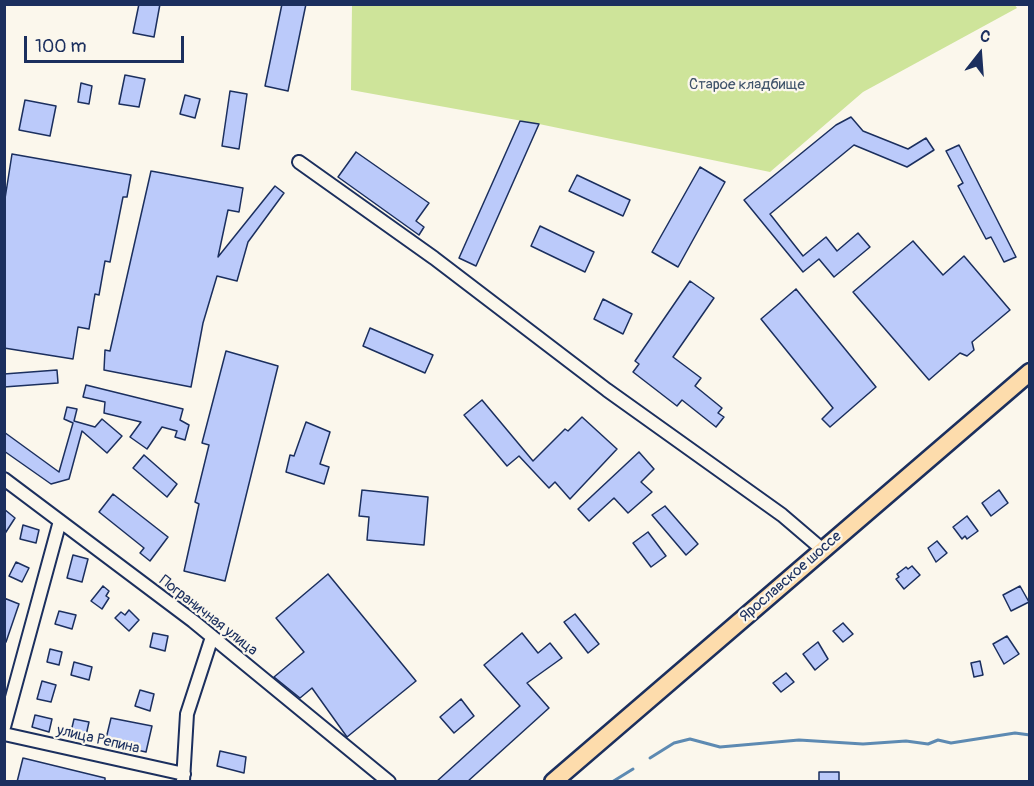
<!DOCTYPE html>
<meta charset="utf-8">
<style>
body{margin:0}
#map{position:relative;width:1034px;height:786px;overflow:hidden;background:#fbf7ec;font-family:Pangolin,sans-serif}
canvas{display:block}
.frame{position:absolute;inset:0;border:6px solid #1b2f5e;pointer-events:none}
.north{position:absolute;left:950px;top:24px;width:60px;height:60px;-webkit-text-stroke:4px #fbf7ec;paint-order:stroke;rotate:17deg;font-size:16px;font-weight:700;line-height:24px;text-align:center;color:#1b2f5e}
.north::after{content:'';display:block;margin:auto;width:21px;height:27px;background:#1b2f5e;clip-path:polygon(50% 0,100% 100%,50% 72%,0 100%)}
.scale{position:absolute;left:24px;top:36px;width:160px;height:27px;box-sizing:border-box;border:3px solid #1b2f5e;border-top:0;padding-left:8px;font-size:18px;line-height:21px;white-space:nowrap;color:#1b2f5e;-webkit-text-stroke:4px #fbf7ec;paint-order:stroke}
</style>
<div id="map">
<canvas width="1034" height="786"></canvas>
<div class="frame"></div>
<div class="north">С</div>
<div class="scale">100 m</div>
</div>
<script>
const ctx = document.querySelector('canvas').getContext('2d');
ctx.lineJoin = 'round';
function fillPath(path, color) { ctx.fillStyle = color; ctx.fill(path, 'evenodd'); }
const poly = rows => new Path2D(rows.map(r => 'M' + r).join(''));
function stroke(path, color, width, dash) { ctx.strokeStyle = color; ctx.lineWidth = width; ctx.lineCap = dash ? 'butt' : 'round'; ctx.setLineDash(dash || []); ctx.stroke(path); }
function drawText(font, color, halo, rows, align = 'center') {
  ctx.font = font + ' Pangolin,sans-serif'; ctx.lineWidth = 4.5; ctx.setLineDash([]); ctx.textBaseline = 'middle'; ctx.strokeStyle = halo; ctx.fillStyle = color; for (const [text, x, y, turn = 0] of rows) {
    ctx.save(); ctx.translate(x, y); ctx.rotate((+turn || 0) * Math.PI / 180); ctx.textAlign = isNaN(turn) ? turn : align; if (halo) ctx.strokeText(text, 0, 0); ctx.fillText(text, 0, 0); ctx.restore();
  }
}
fillPath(poly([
 [1014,4,1017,8,863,92,770,172,539,124,351,90,352,5]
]), '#cee49a');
stroke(poly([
 [650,758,674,743,690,739,720,747,799,740,863,744,906,741,928,744,938,740,951,743,1015,733,1030,735],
 [612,782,633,769]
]), '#5d8ab2', 3);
const building = poly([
 [139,4,160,4,154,37,133,33,139,4],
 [282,4,306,4,288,91,265,86,282,4],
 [125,75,145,79,139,107,119,104,125,75],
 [81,83,92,86,89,104,78,102,81,83],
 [230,91,247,94,239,149,222,146,230,91],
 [185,95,200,99,195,118,180,114,185,95],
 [25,100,56,106,50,136,19,130,25,100],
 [851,117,863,131,908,149,926,138,934,150,907,167,854,145,770,214,803,256,826,237,837,251,858,233,870,247,834,277,819,259,803,272,744,200,836,125,851,117],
 [520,121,539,124,476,266,459,258,520,121],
 [959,145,1016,257,1004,262,991,237,986,239,958,186,963,183,946,151,959,145],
 [356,152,429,203,416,221,424,227,419,235,338,177,356,152],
 [12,154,131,175,127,197,123,197,110,262,105,261,99,295,95,294,89,329,78,327,73,359,4,348,4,205,12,154],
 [700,167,725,182,678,267,652,252,700,167],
 [151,171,243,188,239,212,228,210,218,257,275,186,284,193,248,242,237,281,217,276,203,323,191,387,104,370,105,350,110,351,151,171],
 [577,175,630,200,623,216,569,191,577,175],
 [540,226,594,252,585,272,531,246,540,226],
 [913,241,943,275,964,256,1010,310,972,342,974,350,967,356,960,353,929,380,853,292,913,241],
 [690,281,714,298,673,357,701,378,695,386,722,408,718,413,724,417,716,427,682,400,677,406,633,372,639,364,635,361,690,281],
 [796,289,876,387,830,427,822,419,833,408,761,319,796,289],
 [603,299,632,314,623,334,594,319,603,299],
 [370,328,433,355,425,373,363,346,370,328],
 [226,351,278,366,225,581,184,571,199,504,195,502,209,445,202,443,226,351],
 [57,370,58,383,4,387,4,374,57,370],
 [86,385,183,409,180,420,189,425,185,440,175,437,177,431,162,427,147,449,130,437,141,422,104,413,105,402,83,397,86,385],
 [482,400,533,461,565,429,568,431,582,417,617,449,570,499,555,482,549,488,519,456,507,466,464,415,482,400],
 [67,407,77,409,74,421,95,427,102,419,122,436,107,453,82,431,69,479,51,484,4,451,4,432,59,472,73,423,64,419,67,407],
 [306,422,330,432,320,464,329,467,324,484,286,472,290,455,294,456,306,422],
 [639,452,654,469,641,482,652,492,628,513,614,498,589,521,578,509,639,452],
 [144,455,177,484,167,497,133,468,144,455],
 [362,490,428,497,424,545,367,540,369,517,359,516,362,490],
 [999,490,1008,503,991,516,982,503,999,490],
 [113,494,168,537,150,561,140,553,144,548,99,512,113,494],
 [665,506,698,544,686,555,652,515,665,506],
 [4,509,15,518,4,535,4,509],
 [967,516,978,531,967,539,965,536,962,539,953,527,967,516],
 [23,525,39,530,36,543,20,539,23,525],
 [648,532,666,556,651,567,633,543,648,532],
 [937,541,947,553,936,562,928,548,937,541],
 [73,555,88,559,82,582,67,578,73,555],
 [16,562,29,568,22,582,9,576,16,562],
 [912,566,920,575,904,589,896,579,899,577,897,574,906,567,908,569,912,566],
 [328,574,416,681,347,737,312,688,300,698,274,677,304,652,276,618,328,574],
 [103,586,109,591,106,596,109,598,102,609,91,601,103,586],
 [1020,586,1029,602,1011,611,1003,595,1020,586],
 [4,598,19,604,6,642,4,642,4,598],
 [129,610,139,620,129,631,115,618,121,612,125,615,129,610],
 [59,611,76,615,72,629,55,624,59,611],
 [575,614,599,644,588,653,564,622,575,614],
 [843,623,853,634,843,642,833,631,843,623],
 [153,633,168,636,165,651,150,647,153,633],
 [522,633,538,653,550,643,562,658,527,683,549,708,467,782,436,782,520,706,484,665,522,633],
 [1007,636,1019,654,1004,664,993,644,1007,636],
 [818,642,828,659,815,670,803,654,818,642],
 [50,649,62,652,59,665,47,662,50,649],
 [980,661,983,675,974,677,971,663,980,661],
 [74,662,92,667,89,680,71,675,74,662],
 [786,673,794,682,781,692,773,683,786,673],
 [42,681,56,685,51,702,37,699,42,681],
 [140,690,154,694,150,711,135,706,140,690],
 [461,699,474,716,454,733,440,717,461,699],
 [35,715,52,719,49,732,32,727,35,715],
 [111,718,152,726,146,752,105,743,111,718],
 [74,719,89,722,85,740,70,736,74,719],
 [220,751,246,757,244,773,217,766,220,751],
 [23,758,105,778,105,782,17,782,23,758],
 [819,772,839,772,839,782,819,782,819,772]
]);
fillPath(building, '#bbcafa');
stroke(building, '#1b2f5e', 1.5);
const minor = poly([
 [299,162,434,258,607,390,782,515,823,550],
 [4,479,193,621,389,782],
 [4,727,60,521],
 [4,734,184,774],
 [183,781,187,714,212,637]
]);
const major = poly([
 [553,782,1030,372]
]);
stroke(minor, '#1b2f5e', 16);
stroke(major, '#1b2f5e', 21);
stroke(minor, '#fbf7ec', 12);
stroke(major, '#fddcac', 16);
drawText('15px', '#3f536a', '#fbf7ec', [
 ["Старое кладбище",747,85]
]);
drawText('15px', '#1b2f5e', '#fbf7ec', [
 ["Ярославское шоссе",791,577,-41],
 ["Пограничная улица",208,616,38],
 ["улица Репина",98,740,13]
]);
</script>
